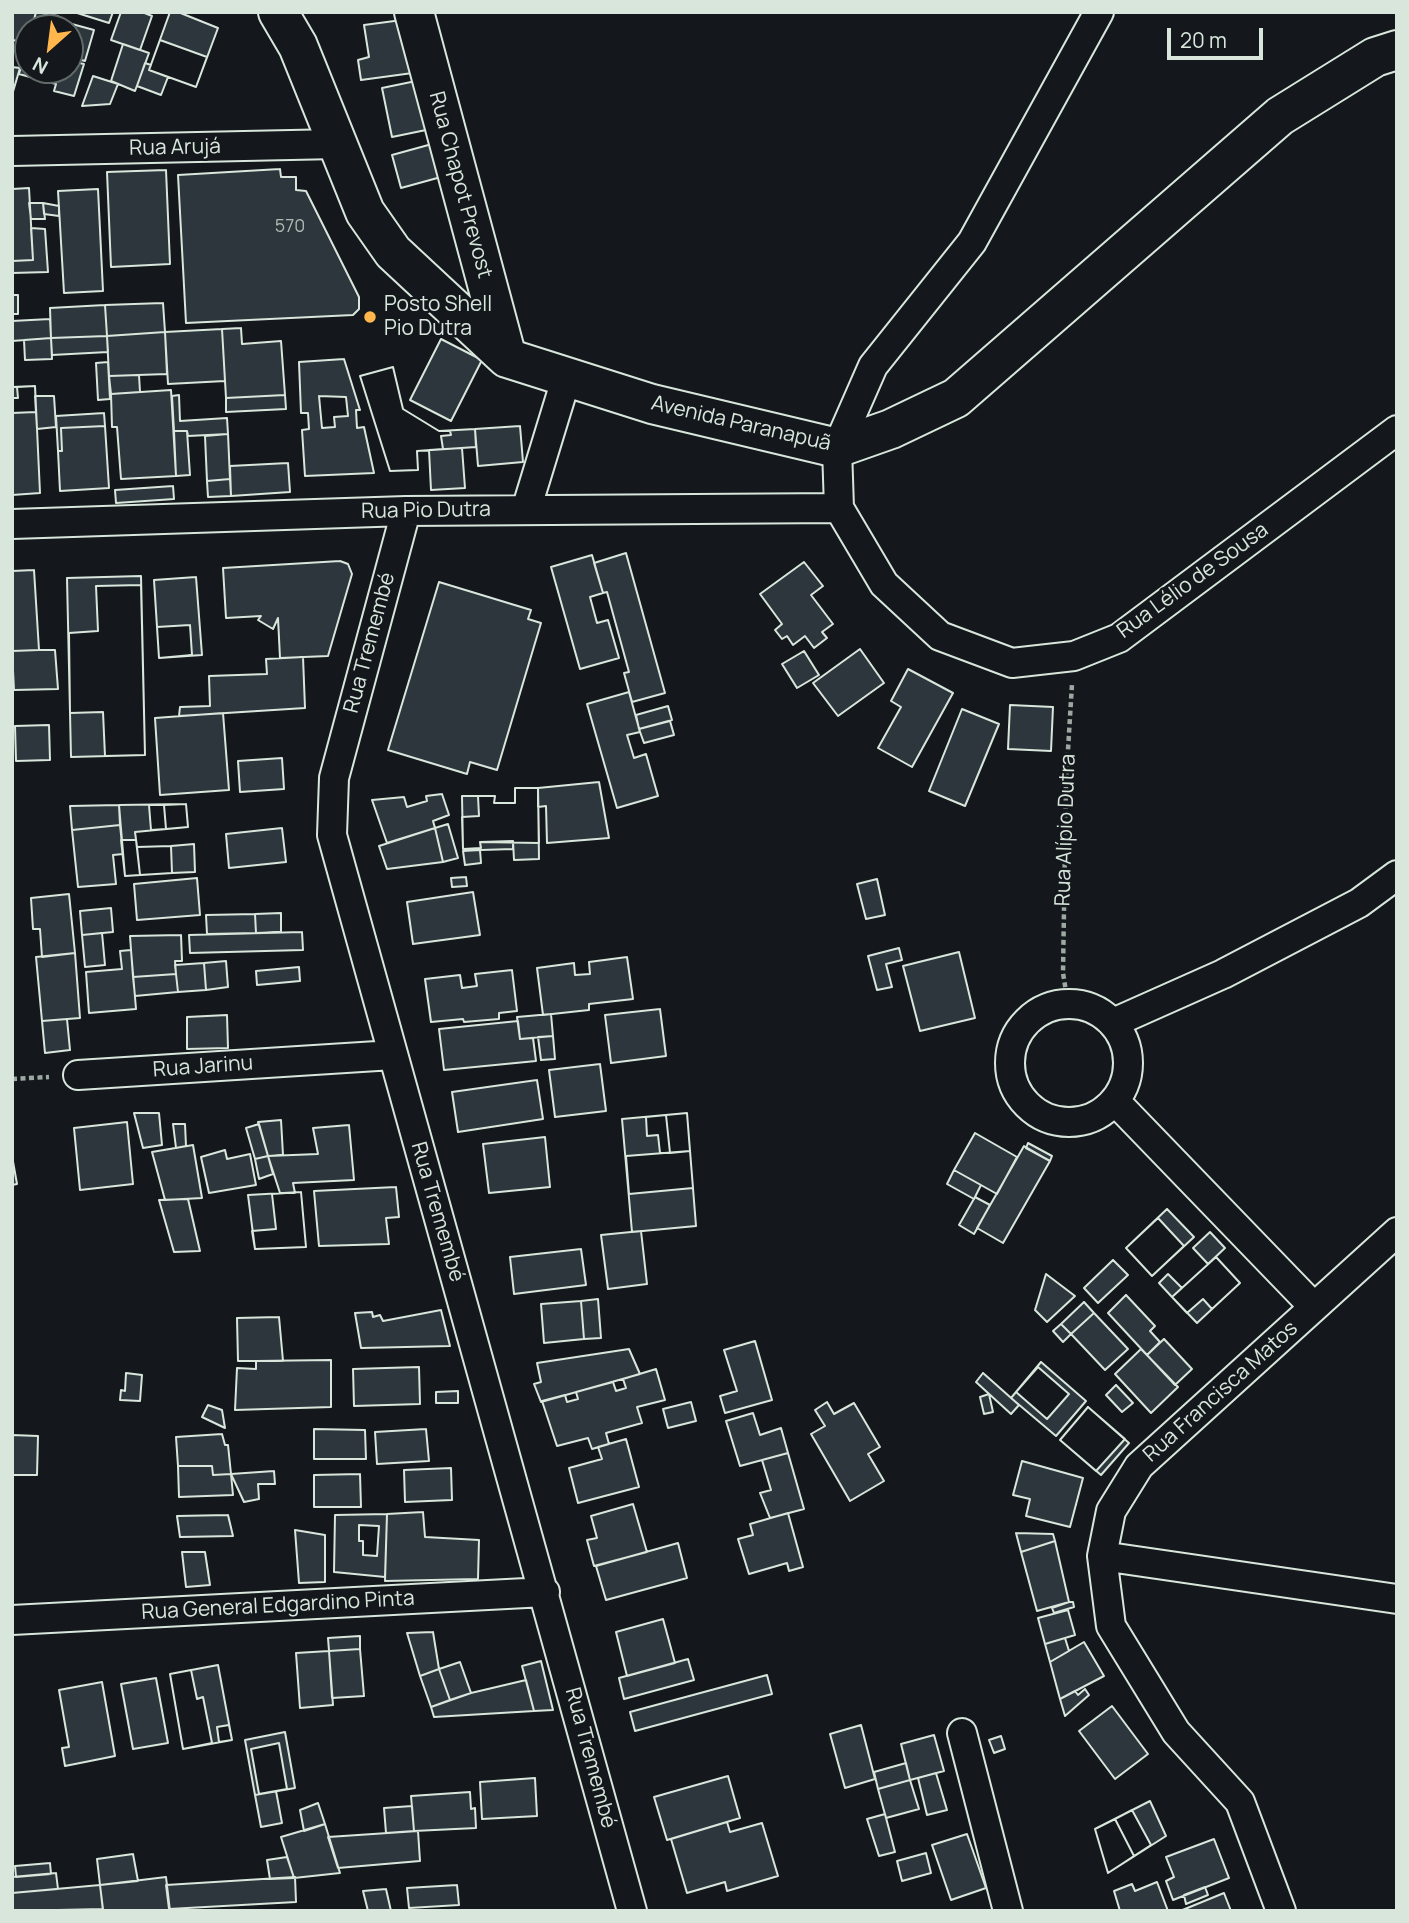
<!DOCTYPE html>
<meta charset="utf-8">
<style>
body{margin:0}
#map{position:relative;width:1409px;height:1923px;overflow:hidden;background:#14181c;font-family:Manrope,sans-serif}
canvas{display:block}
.frame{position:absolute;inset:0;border:14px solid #d8e6dc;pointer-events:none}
.north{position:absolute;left:14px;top:14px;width:70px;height:70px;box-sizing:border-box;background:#14181c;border:2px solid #626a69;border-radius:50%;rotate:208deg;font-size:19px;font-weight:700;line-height:28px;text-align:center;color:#d8e6dc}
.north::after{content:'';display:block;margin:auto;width:24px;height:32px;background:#ffb74d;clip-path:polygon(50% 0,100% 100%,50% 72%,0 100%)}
.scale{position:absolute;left:1167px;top:28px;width:96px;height:32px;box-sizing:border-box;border:4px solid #d8e6dc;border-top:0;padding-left:9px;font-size:21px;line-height:24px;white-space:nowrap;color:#d8e6dc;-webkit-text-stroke:5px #14181c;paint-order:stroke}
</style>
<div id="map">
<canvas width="1409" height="1923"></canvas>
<div class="frame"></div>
<div class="north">N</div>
<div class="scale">20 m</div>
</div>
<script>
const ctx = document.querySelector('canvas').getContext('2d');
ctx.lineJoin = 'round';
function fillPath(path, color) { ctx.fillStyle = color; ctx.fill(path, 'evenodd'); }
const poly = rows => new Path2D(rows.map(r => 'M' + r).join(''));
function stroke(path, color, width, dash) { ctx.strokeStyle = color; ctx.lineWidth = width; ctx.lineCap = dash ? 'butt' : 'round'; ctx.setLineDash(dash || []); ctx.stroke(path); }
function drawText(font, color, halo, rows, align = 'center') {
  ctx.font = font + ' Manrope,sans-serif'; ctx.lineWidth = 5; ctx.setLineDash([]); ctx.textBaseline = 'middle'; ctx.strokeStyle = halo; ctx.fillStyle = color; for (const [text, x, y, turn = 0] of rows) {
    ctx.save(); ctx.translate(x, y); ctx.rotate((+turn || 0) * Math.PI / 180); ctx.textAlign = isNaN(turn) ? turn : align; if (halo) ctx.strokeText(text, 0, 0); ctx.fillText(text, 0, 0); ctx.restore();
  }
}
const building = poly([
 [12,12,36,12,32,28,28,28,28,33,21,31,18,41,12,40,12,12],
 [36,12,58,16,55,28,32,27,36,12],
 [74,12,113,12,109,23,74,12],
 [121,12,142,12,152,16,140,50,111,40,121,12],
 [170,12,178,12,218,28,196,87,149,70,170,12],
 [57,20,94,30,85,61,70,57,70,28,55,28,57,20],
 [402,20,420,72,361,80,358,60,369,57,364,25,402,20],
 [160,40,207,57,196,87,149,70,160,40],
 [123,44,149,53,135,91,111,81,123,44],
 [26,49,28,50,28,70,70,70,70,61,84,64,74,96,54,91,56,84,19,74,26,49],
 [145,63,151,65,149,70,168,77,161,95,137,86,145,63],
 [12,67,20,68,12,95,12,67],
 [93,76,118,84,110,104,82,106,93,76],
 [416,81,426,130,392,137,382,88,416,81],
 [432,144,441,177,401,188,392,155,432,144],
 [280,169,281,177,296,177,296,190,306,191,359,297,359,309,353,315,186,323,178,175,280,169],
 [166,170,170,264,111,267,107,172,166,170],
 [29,188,33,260,12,261,12,189,29,188],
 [98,189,103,291,64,293,58,191,98,189],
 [29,203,43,203,45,219,31,219,29,203],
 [43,203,59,206,59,216,44,214,43,203],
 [31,228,45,229,48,272,12,273,12,261,33,260,31,228],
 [12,295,18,295,18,314,13,314,12,295],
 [163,303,165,332,107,336,105,305,163,303],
 [105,305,107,336,51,338,50,308,105,305],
 [50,319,51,338,12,341,12,321,50,319],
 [241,328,242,344,281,341,285,395,226,398,222,329,241,328],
 [222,329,225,381,168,384,165,332,222,329],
 [165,332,167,374,109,376,107,336,165,332],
 [107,336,108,352,52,355,51,338,107,336],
 [51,338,52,359,25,360,24,340,51,338],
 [441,339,482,360,451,421,410,400,441,339],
 [344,359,360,410,356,410,357,428,364,427,374,473,305,476,302,430,309,429,308,413,301,413,299,362,344,359],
 [108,362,110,399,98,400,96,363,108,362],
 [393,367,403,409,439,431,450,431,451,435,441,436,443,449,417,451,418,470,390,471,360,376,393,367],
 [393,367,403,409,439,431,475,429,476,447,417,451,418,470,390,471,360,376,393,367],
 [139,375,140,392,111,394,109,376,139,375],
 [35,386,36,412,12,413,12,398,18,398,17,387,35,386],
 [35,386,40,493,12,495,12,387,35,386],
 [171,390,176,476,121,479,117,427,112,427,111,394,171,390],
 [179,395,180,421,227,418,228,434,188,436,187,431,174,431,172,396,179,395],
 [285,395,286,409,226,412,226,398,285,395],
 [35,396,54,396,56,427,37,429,35,396],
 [319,396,346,397,348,416,334,417,335,427,322,428,319,396],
 [104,413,105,426,61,428,62,451,58,451,56,416,104,413],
 [105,426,109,488,60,491,58,451,62,451,61,428,105,426],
 [520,426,523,462,478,466,475,429,520,426],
 [174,431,187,431,190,475,176,476,174,431],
 [228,434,230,479,207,481,205,436,228,434],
 [462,448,465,488,431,490,429,450,462,448],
 [288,463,290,492,231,496,230,466,288,463],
 [230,479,231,496,208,497,207,481,230,479],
 [173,486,174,499,116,503,115,490,173,486],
 [626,553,665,693,632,702,624,673,629,672,607,592,603,593,594,563,626,553],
 [592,555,603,593,590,597,597,623,608,620,619,658,580,669,551,567,592,555],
 [340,561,348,564,352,574,328,656,280,658,278,618,273,629,258,620,261,616,226,618,223,568,340,561],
 [804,562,823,586,811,595,833,624,822,632,827,638,814,648,805,636,793,645,787,636,782,639,775,630,782,624,760,594,804,562],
 [34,570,39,650,12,651,12,571,34,570],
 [141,576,145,755,71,757,67,578,141,576],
 [196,577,202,655,159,658,154,580,196,577],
 [439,582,531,610,528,619,541,623,497,770,470,762,467,774,388,750,439,582],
 [141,585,145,755,105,756,103,712,70,713,69,633,98,631,96,586,141,585],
 [190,625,192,655,159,658,157,627,190,625],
 [860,649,884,683,838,716,813,683,860,649],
 [39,650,55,650,58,689,14,690,12,651,39,650],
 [804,651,819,675,797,688,782,664,804,651],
 [303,657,305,708,179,716,180,707,210,706,209,676,267,674,266,659,303,657],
 [908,669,953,693,912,767,878,748,901,707,891,701,908,669],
 [629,692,640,732,627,735,634,758,646,754,658,796,617,808,587,704,629,692],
 [1010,705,1053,707,1051,751,1008,749,1010,705],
 [668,706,672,720,639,729,636,715,668,706],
 [962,709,999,724,965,806,929,791,962,709],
 [223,713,229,790,160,795,155,718,223,713],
 [670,721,674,735,644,743,639,729,670,721],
 [49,725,50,760,16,761,15,726,49,725],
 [282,758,284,789,240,792,238,761,282,758],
 [599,782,609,838,547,843,546,806,538,807,538,788,599,782],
 [515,788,538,788,539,859,514,860,513,841,480,842,481,848,463,849,462,796,495,796,494,803,515,803,515,788],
 [515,788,538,788,539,843,480,842,481,848,463,849,462,817,479,816,478,796,495,796,494,803,515,803,515,788],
 [442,794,449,815,433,821,435,828,387,843,372,800,404,797,407,807,427,801,426,796,442,794],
 [186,804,188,827,166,829,164,805,186,804],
 [186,804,188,827,135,832,137,847,171,846,172,873,125,876,119,805,186,804],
 [119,805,120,825,72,830,70,806,119,805],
 [149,805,164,805,166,829,151,830,149,805],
 [448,824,458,858,443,862,435,828,448,824],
 [120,825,123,854,113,855,116,884,78,887,72,830,120,825],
 [282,828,286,862,229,868,226,834,282,828],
 [435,828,443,862,387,869,379,846,435,828],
 [121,840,136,840,140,875,125,876,121,840],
 [513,841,513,849,481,850,480,842,513,841],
 [194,844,195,872,172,873,171,846,194,844],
 [171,846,172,873,140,875,137,847,171,846],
 [480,850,481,863,465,865,463,851,480,850],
 [466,877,467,886,452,887,451,878,466,877],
 [197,878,200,915,137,920,134,884,197,878],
 [877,879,885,915,866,919,857,884,877,879],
 [473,892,480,935,413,944,407,902,473,892],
 [69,894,75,953,42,957,40,929,33,929,31,898,69,894],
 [111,908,113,932,82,935,80,911,111,908],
 [281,913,281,932,256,933,255,914,281,913],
 [255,914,256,933,207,934,206,915,255,914],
 [302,932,303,950,190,953,189,935,302,932],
 [102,933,105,965,85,967,82,935,102,933],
 [181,935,182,961,175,961,176,974,133,977,130,936,181,935],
 [899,948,902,960,886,964,892,987,877,990,868,956,899,948],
 [131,950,136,1009,89,1013,86,972,122,969,120,951,131,950],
 [959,952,975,1018,920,1031,903,966,959,952],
 [75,953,80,1018,42,1021,36,957,75,953],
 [627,957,633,999,589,1004,589,1010,543,1015,537,968,574,963,575,975,590,974,589,962,627,957],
 [226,961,228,987,206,990,204,963,226,961],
 [204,963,206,990,178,992,175,965,204,963],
 [299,967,300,981,257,985,256,971,299,967],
 [512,970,517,1011,499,1013,499,1019,464,1022,463,1019,431,1022,425,979,460,975,462,988,477,986,475,974,512,970],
 [176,974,178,992,135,996,133,977,176,974],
 [660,1009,666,1056,611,1063,605,1015,660,1009],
 [551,1014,553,1036,520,1039,517,1017,551,1014],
 [227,1015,228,1048,187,1049,187,1017,227,1015],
 [67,1019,70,1050,45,1053,42,1021,67,1019],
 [518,1021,520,1039,533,1038,536,1061,444,1070,439,1029,518,1021],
 [553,1036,555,1059,541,1060,538,1037,553,1036],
 [600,1064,606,1111,555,1117,549,1070,600,1064],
 [537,1080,543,1119,458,1132,452,1092,537,1080],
 [134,1113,159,1113,162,1145,143,1148,134,1113],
 [687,1113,690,1151,670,1153,666,1115,687,1113],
 [687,1113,696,1226,632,1232,622,1119,687,1113],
 [666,1115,670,1153,660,1153,658,1135,647,1136,646,1117,666,1115],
 [281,1120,283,1155,268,1156,258,1122,281,1120],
 [127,1122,133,1184,80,1190,74,1128,127,1122],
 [173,1124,185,1124,186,1146,176,1148,173,1124],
 [259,1124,268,1156,255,1159,246,1128,259,1124],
 [349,1125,354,1180,293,1183,295,1193,280,1193,268,1156,318,1154,313,1128,349,1125],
 [975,1133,1017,1157,997,1194,954,1170,975,1133],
 [545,1137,550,1187,489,1193,483,1144,545,1137],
 [1028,1143,1052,1156,1050,1161,1026,1148,1028,1143],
 [193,1145,202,1198,165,1200,152,1152,193,1145],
 [1024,1146,1050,1161,1003,1243,977,1228,1024,1146],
 [225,1150,227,1159,250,1154,256,1185,209,1193,201,1157,225,1150],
 [690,1151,693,1188,629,1194,626,1156,690,1151],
 [12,1156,17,1184,12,1185,12,1156],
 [268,1156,273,1174,259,1179,255,1159,268,1156],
 [954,1170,981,1185,974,1199,947,1184,954,1170],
 [396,1187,399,1217,386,1218,389,1244,319,1246,314,1191,396,1187],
 [301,1192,306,1247,255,1249,252,1231,276,1229,272,1194,301,1192],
 [301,1192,306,1247,255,1249,248,1195,301,1192],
 [975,1197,990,1205,974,1234,959,1225,975,1197],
 [188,1199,200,1251,174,1252,159,1200,188,1199],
 [1167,1209,1194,1237,1152,1276,1126,1248,1167,1209],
 [1158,1218,1184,1246,1152,1276,1126,1248,1158,1218],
 [641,1231,647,1284,608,1289,601,1235,641,1231],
 [1210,1232,1225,1248,1208,1264,1193,1248,1210,1232],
 [581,1249,586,1285,514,1294,510,1257,581,1249],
 [1216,1257,1240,1283,1212,1309,1203,1299,1187,1313,1172,1297,1216,1257],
 [1216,1257,1240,1283,1197,1323,1172,1297,1216,1257],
 [1113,1260,1128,1275,1098,1303,1084,1288,1113,1260],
 [1046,1274,1075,1296,1047,1322,1035,1310,1046,1274],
 [1168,1274,1182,1288,1172,1297,1159,1283,1168,1274],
 [1126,1295,1155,1326,1150,1331,1160,1342,1147,1355,1108,1313,1126,1295],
 [598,1299,601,1338,584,1339,581,1301,598,1299],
 [581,1301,584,1339,544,1343,541,1304,581,1301],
 [1084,1302,1094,1313,1071,1334,1061,1324,1084,1302],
 [441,1310,450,1346,361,1348,355,1313,372,1312,373,1317,380,1315,383,1321,441,1310],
 [1094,1313,1128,1349,1105,1370,1071,1334,1094,1313],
 [279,1317,283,1361,238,1361,237,1318,279,1317],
 [1061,1324,1071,1334,1063,1342,1053,1331,1061,1324],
 [1164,1339,1192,1369,1175,1385,1147,1355,1164,1339],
 [755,1341,772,1400,725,1413,720,1396,737,1391,724,1350,755,1341],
 [629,1349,640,1374,541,1402,534,1384,541,1382,537,1363,629,1349],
 [1141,1349,1178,1387,1151,1413,1115,1374,1141,1349],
 [331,1360,331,1407,235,1410,237,1368,256,1369,256,1361,331,1360],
 [1041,1362,1086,1401,1056,1436,1011,1398,1041,1362],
 [419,1367,420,1404,354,1406,353,1369,419,1367],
 [1038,1367,1069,1394,1047,1419,1016,1392,1038,1367],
 [656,1369,665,1400,637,1407,642,1423,606,1433,609,1444,592,1449,588,1438,557,1446,542,1401,565,1395,567,1402,578,1399,576,1392,613,1382,616,1391,626,1388,623,1379,656,1369],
 [126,1373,142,1375,140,1401,120,1400,121,1390,125,1391,126,1373],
 [983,1373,1019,1405,1011,1414,976,1382,983,1373],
 [1116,1385,1133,1403,1122,1412,1106,1395,1116,1385],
 [458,1391,458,1403,436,1403,436,1392,458,1391],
 [989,1394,993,1412,984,1414,980,1397,989,1394],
 [691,1402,696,1421,668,1428,663,1409,691,1402],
 [827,1402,834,1414,854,1403,880,1447,868,1454,884,1481,850,1501,811,1434,825,1426,815,1410,827,1402],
 [208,1405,222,1410,225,1428,202,1417,208,1405],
 [1088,1407,1125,1439,1096,1471,1060,1440,1088,1407],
 [1088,1407,1129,1443,1101,1475,1060,1440,1088,1407],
 [753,1413,760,1435,781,1428,788,1453,740,1466,726,1421,753,1413],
 [314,1429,365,1430,366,1459,314,1459,314,1429],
 [426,1429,429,1461,377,1464,375,1432,426,1429],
 [222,1434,225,1445,228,1445,231,1474,213,1475,212,1466,178,1466,176,1437,222,1434],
 [12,1435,38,1436,37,1475,12,1475,12,1435],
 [626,1439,639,1487,578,1503,569,1468,602,1459,598,1447,626,1439],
 [788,1453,804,1509,770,1518,760,1493,771,1490,762,1460,788,1453],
 [1022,1461,1083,1478,1070,1527,1026,1516,1030,1499,1013,1495,1022,1461],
 [178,1466,212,1466,213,1475,231,1474,233,1495,179,1497,178,1466],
 [451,1468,452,1500,405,1502,404,1470,451,1468],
 [274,1471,275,1484,258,1484,259,1499,244,1502,231,1474,274,1471],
 [360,1474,361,1507,314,1507,314,1475,360,1474],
 [633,1504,647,1552,594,1566,587,1540,597,1538,591,1516,633,1504],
 [423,1512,425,1537,479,1540,478,1579,385,1581,387,1514,423,1512],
 [788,1513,803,1567,789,1571,787,1563,749,1574,738,1539,753,1535,750,1524,788,1513],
 [387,1514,385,1577,334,1572,335,1515,387,1514],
 [228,1515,233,1536,180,1537,177,1516,228,1515],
 [359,1525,379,1526,377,1556,363,1555,363,1541,359,1541,359,1525],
 [295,1530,325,1535,325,1582,299,1583,295,1530],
 [1016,1533,1053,1534,1055,1541,1021,1552,1016,1533],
 [1055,1541,1069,1602,1037,1611,1021,1552,1055,1541],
 [678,1543,687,1578,606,1600,596,1566,678,1543],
 [182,1552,205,1552,210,1585,186,1587,182,1552],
 [1069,1602,1073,1602,1074,1607,1054,1613,1052,1608,1069,1602],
 [1068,1610,1075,1635,1045,1644,1038,1618,1068,1610],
 [663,1619,675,1663,627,1676,616,1632,663,1619],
 [433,1632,439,1669,420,1676,407,1633,433,1632],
 [360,1636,360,1649,329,1651,328,1638,360,1636],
 [1065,1638,1069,1651,1050,1662,1045,1644,1065,1638],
 [1084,1642,1104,1676,1060,1699,1050,1662,1084,1642],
 [360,1649,364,1696,332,1698,329,1651,360,1649],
 [329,1651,333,1705,300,1708,296,1653,329,1651],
 [688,1659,694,1680,624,1699,619,1678,688,1659],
 [541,1661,553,1710,534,1711,522,1666,541,1661],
 [460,1662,471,1693,450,1700,439,1669,460,1662],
 [218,1665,232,1740,183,1749,170,1674,218,1665],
 [439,1669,450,1700,431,1707,420,1676,439,1669],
 [191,1670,197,1699,203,1697,212,1743,183,1749,170,1674,191,1670],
 [767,1675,772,1694,635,1731,630,1712,767,1675],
 [156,1678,168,1743,133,1749,121,1684,156,1678],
 [526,1680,534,1711,434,1717,431,1707,471,1693,526,1680],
 [102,1682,115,1756,65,1766,62,1748,69,1747,59,1690,102,1682],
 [1085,1689,1089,1695,1065,1716,1060,1699,1075,1691,1078,1695,1085,1689],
 [1112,1706,1148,1754,1115,1779,1079,1731,1112,1706],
 [229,1725,232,1740,219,1742,217,1727,229,1725],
 [861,1725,875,1779,845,1788,830,1734,861,1725],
 [285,1732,295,1788,255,1795,245,1740,285,1732],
 [934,1735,944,1771,910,1780,901,1744,934,1735],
 [1001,1736,1005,1749,994,1753,989,1740,1001,1736],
 [279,1743,287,1789,259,1794,251,1749,279,1743],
 [906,1763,910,1780,878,1789,874,1772,906,1763],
 [936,1773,947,1810,927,1815,918,1778,936,1773],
 [728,1776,740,1818,667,1840,654,1797,728,1776],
 [535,1778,537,1816,482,1819,480,1782,535,1778],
 [910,1780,919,1809,886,1818,878,1789,910,1780],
 [276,1791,282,1823,261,1827,255,1795,276,1791],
 [470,1792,471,1809,475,1808,476,1828,414,1831,411,1796,470,1792],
 [1150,1801,1166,1836,1108,1873,1095,1829,1150,1801],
 [318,1803,325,1824,304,1831,300,1810,318,1803],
 [412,1806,414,1831,386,1833,384,1808,412,1806],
 [1132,1810,1151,1845,1134,1856,1115,1819,1132,1810],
 [885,1814,895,1852,879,1856,867,1819,885,1814],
 [1115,1819,1134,1856,1108,1873,1095,1829,1115,1819],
 [727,1822,730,1832,762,1823,778,1876,727,1891,725,1882,687,1893,671,1839,727,1822],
 [325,1824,340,1873,294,1878,281,1837,325,1824],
 [418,1831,420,1861,338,1868,328,1837,418,1831],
 [967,1834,986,1888,951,1900,932,1845,967,1834],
 [1214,1839,1229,1878,1173,1900,1166,1881,1174,1877,1166,1857,1214,1839],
 [926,1853,931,1873,902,1881,897,1861,926,1853],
 [133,1854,138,1881,100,1885,97,1859,133,1854],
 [287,1857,294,1878,270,1879,267,1860,287,1857],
 [50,1863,51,1874,16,1877,15,1866,50,1863],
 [56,1873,58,1889,12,1893,12,1877,56,1873],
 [166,1877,170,1911,103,1911,100,1885,166,1877],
 [295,1877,296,1902,169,1909,166,1885,295,1877],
 [1157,1882,1168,1911,1120,1911,1114,1891,1132,1884,1135,1891,1157,1882],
 [100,1885,103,1909,12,1911,12,1893,100,1885],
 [457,1885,459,1905,409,1908,407,1888,457,1885],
 [1205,1887,1208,1895,1186,1904,1184,1895,1205,1887],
 [386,1889,391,1911,368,1911,363,1891,386,1889],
 [1224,1893,1231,1911,1180,1911,1224,1893]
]);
fillPath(building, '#2c363c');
stroke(building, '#d8e6dc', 2);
const street = poly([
 [1099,12,972,242,873,366,837,448,839,508,884,584,940,636,1012,663,1074,656,1119,638,1397,430],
 [12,151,337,144],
 [526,510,567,376],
 [406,511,334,778,332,835,632,1911],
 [12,524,406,511,839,508],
 '1010 1063a59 59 0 1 1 118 0a59 59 0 1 1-118 0Z',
 [1113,1023,1223,974,1359,903,1397,875],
 [78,1075,393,1055],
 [1115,1101,1313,1306],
 [1102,1556,1397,1599],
 [12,1620,545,1592],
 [962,1733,1008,1911],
 [1281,1911,1240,1802,1176,1732,1111,1626,1102,1556,1111,1511,1139,1466,1397,1232]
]);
const secondary = poly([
 [278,12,298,46,365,212,393,252,507,358,652,404,837,448,891,429,956,398,1280,116,1375,57,1397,50],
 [414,12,507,358]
]);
stroke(street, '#d8e6dc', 32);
stroke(secondary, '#d8e6dc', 42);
stroke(poly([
 [1068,1004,1063,973,1066,783,1072,684],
 [12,1079,49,1077]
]), '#9da8a2', 4.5, [5, 3.5]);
stroke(street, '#14181c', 28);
stroke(secondary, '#14181c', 38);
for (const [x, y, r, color] of [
 [370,317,7,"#ffb74d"]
]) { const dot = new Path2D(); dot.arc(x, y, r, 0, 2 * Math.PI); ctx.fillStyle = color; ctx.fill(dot); stroke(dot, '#14181c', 2.5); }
drawText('18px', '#adbab4', null, [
 ["570",290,227]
]);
drawText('21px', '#d8e6dc', '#14181c', [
 ["Rua Arujá",175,148,-1],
 ["Rua Chapot Prevost",460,185,75],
 ["Avenida Paranapuã",741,424,13],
 ["Rua Pio Dutra",426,511,-1],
 ["Rua Lélio de Sousa",1193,581,-36],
 ["Rua Tremembé",370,643,-75],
 ["Rua Alípio Dutra",1066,830,-88],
 ["Rua Jarinu",203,1067,-4],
 ["Rua Tremembé",437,1212,74],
 ["Rua Francisca Matos",1221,1392,-42],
 ["Rua General Edgardino Pinta",278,1606,-3],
 ["Rua Tremembé",590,1758,75]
]);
drawText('21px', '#d8e6dc', '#14181c', [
 ["Posto Shell",384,305],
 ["Pio Dutra",384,329]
], 'left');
</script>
